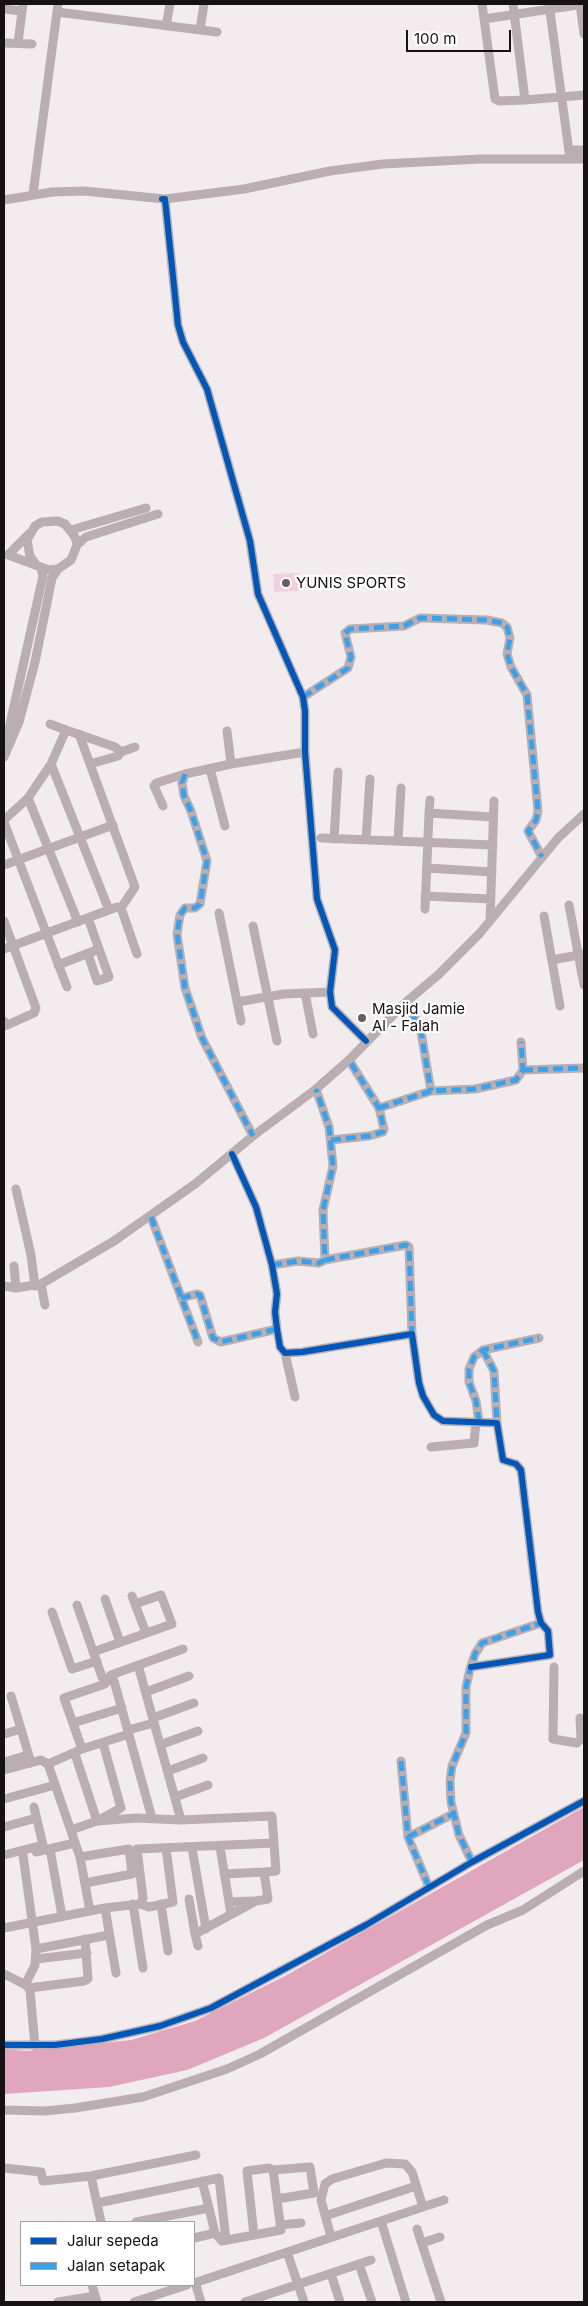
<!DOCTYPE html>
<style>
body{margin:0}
#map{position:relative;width:588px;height:2306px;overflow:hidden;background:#f2ecee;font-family:Inter,sans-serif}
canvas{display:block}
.frame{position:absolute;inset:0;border:5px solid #161113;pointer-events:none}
.legend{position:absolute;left:20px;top:2221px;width:175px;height:65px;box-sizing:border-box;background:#fff;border:1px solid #a2a0a1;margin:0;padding:6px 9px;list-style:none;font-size:15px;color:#161113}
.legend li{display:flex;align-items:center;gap:10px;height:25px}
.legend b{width:25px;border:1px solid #a2a0a1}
.scale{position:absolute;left:406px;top:30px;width:105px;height:22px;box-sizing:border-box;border:2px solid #161113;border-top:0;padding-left:6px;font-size:15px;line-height:18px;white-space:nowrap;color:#161113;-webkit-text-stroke:4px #fff;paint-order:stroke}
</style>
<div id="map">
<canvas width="588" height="2306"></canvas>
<div class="frame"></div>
<ul class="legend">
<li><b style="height:6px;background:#0057b8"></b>Jalur sepeda</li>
<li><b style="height:6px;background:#3da1ea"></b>Jalan setapak</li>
</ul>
<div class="scale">100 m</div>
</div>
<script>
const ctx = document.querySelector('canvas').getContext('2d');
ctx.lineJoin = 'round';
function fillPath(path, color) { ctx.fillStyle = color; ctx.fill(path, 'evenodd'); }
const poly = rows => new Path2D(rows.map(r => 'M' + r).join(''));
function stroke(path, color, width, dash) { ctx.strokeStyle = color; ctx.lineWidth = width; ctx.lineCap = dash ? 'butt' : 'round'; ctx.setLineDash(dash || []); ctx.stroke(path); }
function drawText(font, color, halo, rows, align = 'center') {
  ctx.font = font + ' Inter,sans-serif'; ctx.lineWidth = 4.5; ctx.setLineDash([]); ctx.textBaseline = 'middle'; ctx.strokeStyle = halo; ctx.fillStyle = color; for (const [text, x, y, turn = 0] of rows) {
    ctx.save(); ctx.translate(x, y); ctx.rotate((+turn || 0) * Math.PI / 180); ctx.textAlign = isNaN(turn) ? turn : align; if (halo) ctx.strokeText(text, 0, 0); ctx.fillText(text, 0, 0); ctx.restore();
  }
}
fillPath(poly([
 [299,573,299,591,274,592,273,574]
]), '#f4cfde');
fillPath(poly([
 [584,1807,584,1860,264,2038,187,2070,109,2087,4,2094,4,2049,27,2051,131,2040,195,2021,285,1976]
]), '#dfa6be');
stroke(poly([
 [482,4,495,99,499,101,525,100,584,95],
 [513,4,525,100],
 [549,4,570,159],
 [580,4,584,34],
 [4,9,22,11],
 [57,12,217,32],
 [484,19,584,4],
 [166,26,170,4],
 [200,30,204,4],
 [4,43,32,44],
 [18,43,23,4],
 [569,150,584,150],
 [33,194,58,4],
 [165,199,178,325,183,342,207,389,250,541,258,594,303,697,305,711,305,752,317,899,335,950,330,992,332,1007,366,1041],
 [4,200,52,192,84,191,165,199,244,189,330,171,383,164,480,159,584,159],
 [71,530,146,508],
 [30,533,8,555,49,570,58,569,71,560,77,545,75,537,65,524,58,521,42,522,35,526,27,540,30,556,35,563],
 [77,545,86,537,158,514],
 [303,697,348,668,351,657,345,633,350,629,404,626,420,618,487,620,502,623,507,627,510,638,507,654,511,667,527,695,538,811,536,820,528,831,542,857],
 [50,724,66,730],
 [227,731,231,764],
 [4,741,8,733,43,576,41,568],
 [121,752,135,747],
 [4,757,19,722,35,662,52,578,58,569],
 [51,764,109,910],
 [210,769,225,826],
 [185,774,182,783,184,796,191,811,207,861,200,904,195,908,185,908,180,915,177,934,185,988,202,1038,253,1136],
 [28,798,78,922],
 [163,806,154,786,156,783,185,774,231,764,305,752],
 [429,813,430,800],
 [4,820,28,798,51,764,66,730,115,747,121,752,118,756,90,764],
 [4,822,67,987],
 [321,838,493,845],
 [334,839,338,772],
 [366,840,370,779],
 [398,841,401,788],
 [4,865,113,825],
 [427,868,492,872],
 [425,896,491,899],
 [569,905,584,985],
 [121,908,137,954],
 [425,909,429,813,493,817],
 [219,913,241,1021],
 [544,916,560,1006],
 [4,921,36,1008,34,1013,5,1026,4,1021],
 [490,921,494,801],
 [253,926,277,1041],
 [4,949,117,907,121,908,135,887,79,734],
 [88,954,97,981,109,977,99,949],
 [552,960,584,954],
 [58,965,99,949,88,918],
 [305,993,313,1034],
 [237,1002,284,994,330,992],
 [405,1003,420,1026,431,1091],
 [523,1070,584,1068],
 [379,1108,431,1091,475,1089,516,1080,523,1070,521,1042],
 [331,1140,369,1136,383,1132,384,1129,379,1108,349,1060],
 [232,1154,256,1207,272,1265,277,1294,275,1312,277,1329,280,1347,285,1353,302,1352,412,1334,419,1383,423,1396,434,1415,443,1421,497,1423,503,1460,516,1464,521,1470,538,1612,541,1623,548,1631,550,1655,471,1667],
 [16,1189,31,1255,35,1286],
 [151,1217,198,1342],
 [325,1260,406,1245,409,1247,412,1334],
 [272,1265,298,1261,319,1263,325,1260,323,1210,333,1166,329,1127,316,1089],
 [14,1266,16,1288],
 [41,1284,45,1305],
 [4,1286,16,1288,41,1284,114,1241,195,1184,253,1136,316,1089,349,1060,405,1003,438,975,480,933,558,838,584,814],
 [181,1298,197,1294,200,1295,213,1338,221,1342,277,1329],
 [483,1350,494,1371,497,1423],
 [285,1353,295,1397],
 [479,1422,476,1401,469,1382,469,1369,474,1357,483,1350,539,1338],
 [431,1447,474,1443,476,1421],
 [132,1596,146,1633],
 [105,1599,120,1642],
 [77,1605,102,1677,114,1681,152,1818],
 [52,1612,72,1669,97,1661],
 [93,1652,172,1624,161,1595,135,1604],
 [138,1665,181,1820],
 [554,1667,553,1739,577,1743],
 [146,1692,189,1676],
 [11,1696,21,1729],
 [153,1718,194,1703],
 [580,1718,581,1740],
 [73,1723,122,1708],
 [128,1730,154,1723],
 [4,1734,21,1729,31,1763],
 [160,1745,198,1731],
 [82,1749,64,1698,105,1684,111,1675,183,1649],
 [75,1754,97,1821,136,1818,181,1820,272,1816,276,1871,264,1872,268,1899,256,1901,195,1934,198,1946],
 [401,1761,408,1837,429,1887],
 [4,1762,28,1755],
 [4,1770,41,1760,48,1764],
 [168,1771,203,1758],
 [175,1797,208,1785],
 [4,1799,55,1785],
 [4,1827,36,1818],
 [71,1830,97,1821,121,1808,103,1743],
 [408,1837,453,1814],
 [220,1847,231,1914],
 [192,1848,206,1929],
 [50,1849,62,1916],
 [36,1852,75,1843],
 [4,1855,43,1845,34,1807],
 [23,1855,36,1949],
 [80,1857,129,1849,132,1874,85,1883],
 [472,1862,459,1835,451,1802,450,1781,452,1766,466,1733,466,1687,470,1669,475,1654,482,1643,541,1623],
 [224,1874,264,1872],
 [189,1899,195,1934],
 [229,1902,253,1901],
 [133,1904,143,1968],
 [140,1904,143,1898,137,1849,274,1843],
 [161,1904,168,1951],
 [105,1908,116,1973],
 [90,1911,80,1857,48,1764,82,1749,129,1734],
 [4,1928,105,1908,140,1904,149,1907,173,1902,166,1848],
 [36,1959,87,1953],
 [4,1974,26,1985,30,1990,35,2046],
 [25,1985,35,1965,36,1949,109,1935],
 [29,1988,84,1981,88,1979,85,1939],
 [4,2045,55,2045,102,2039,160,2026,211,2008,366,1925,472,1862,584,1801],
 [4,2110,45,2111,75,2108,143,2097,227,2069,260,2054,487,1925,523,1910,584,1871],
 [4,2168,41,2172,43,2181,91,2176,196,2155],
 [273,2170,310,2167,314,2193,277,2199],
 [91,2176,101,2222],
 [202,2181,209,2208],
 [97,2203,219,2178,226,2240],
 [325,2216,416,2186],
 [381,2221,406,2302],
 [136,2222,209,2208,215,2233],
 [280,2225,301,2223],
 [417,2229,441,2302],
 [331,2237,321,2200,325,2184,332,2179,386,2163,405,2164,412,2172,423,2207],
 [194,2238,215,2233,222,2241,254,2235,281,2230,273,2170,269,2168,247,2171,254,2235],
 [422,2243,440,2237],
 [287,2252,304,2302],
 [359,2264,372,2302],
 [331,2274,340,2302],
 [195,2282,201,2302],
 [194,2283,444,2200],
 [92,2285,97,2302],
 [58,2302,95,2296],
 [134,2302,187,2285],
 [245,2302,371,2260]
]), '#baaeb2', 9);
stroke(poly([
 [303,697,348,668,351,657,345,633,350,629,404,626,420,618,487,620,502,623,507,627,510,638,507,654,511,667,527,695,538,811,536,820,528,831,542,857],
 [185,774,182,783,184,796,191,811,207,861,200,904,195,908,185,908,180,915,177,934,185,988,202,1038,253,1136],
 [405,1003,420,1026,431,1091],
 [523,1070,584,1068],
 [379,1108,431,1091,475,1089,516,1080,523,1070,521,1042],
 [331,1140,369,1136,383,1132,384,1129,379,1108,349,1060],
 [151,1217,198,1342],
 [325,1260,406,1245,409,1247,412,1334],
 [272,1265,298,1261,319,1263,325,1260,323,1210,333,1166,329,1127,316,1089],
 [181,1298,197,1294,200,1295,213,1338,221,1342,277,1329],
 [483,1350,494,1371,497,1423],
 [479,1422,476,1401,469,1382,469,1369,474,1357,483,1350,539,1338],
 [401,1761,408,1837,429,1887],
 [408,1837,453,1814],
 [472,1862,459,1835,451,1802,450,1781,452,1766,466,1733,466,1687,470,1669,475,1654,482,1643,541,1623]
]), '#3da1ea', 5, [10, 5]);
stroke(poly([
 [162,199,165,199,178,325,183,342,207,389,250,541,258,594,303,697,305,711,305,752,317,899,335,950,330,992,332,1007,366,1041],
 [232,1154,256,1207,272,1265,277,1294,275,1312,277,1329,280,1347,285,1353,302,1352,412,1334,419,1383,423,1396,434,1415,443,1421,497,1423,503,1460,516,1464,521,1470,538,1612,541,1623,548,1631,550,1655,471,1667],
 [4,2045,55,2045,102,2039,160,2026,211,2008,366,1925,472,1862,584,1801]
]), '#0057b8', 6);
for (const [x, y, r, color] of [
 [286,583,5,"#635e60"],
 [362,1018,5,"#635e60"]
]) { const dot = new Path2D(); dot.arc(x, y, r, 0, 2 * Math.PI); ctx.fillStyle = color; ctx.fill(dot); stroke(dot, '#fff', 2); }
drawText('15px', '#161113', '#fff', [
 ["YUNIS SPORTS",296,583],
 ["Masjid Jamie",372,1009],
 ["Al - Falah",372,1026]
], 'left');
</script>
